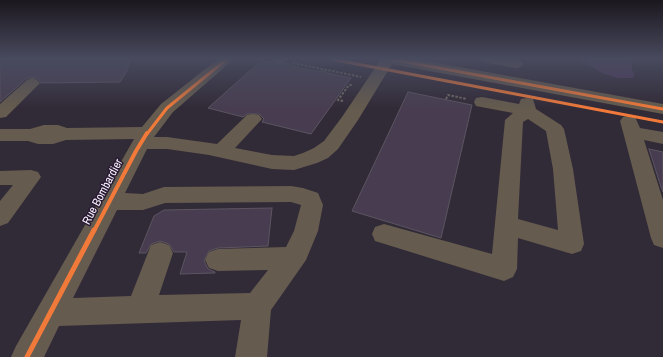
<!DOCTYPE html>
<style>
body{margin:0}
canvas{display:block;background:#312a37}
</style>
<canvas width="663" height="357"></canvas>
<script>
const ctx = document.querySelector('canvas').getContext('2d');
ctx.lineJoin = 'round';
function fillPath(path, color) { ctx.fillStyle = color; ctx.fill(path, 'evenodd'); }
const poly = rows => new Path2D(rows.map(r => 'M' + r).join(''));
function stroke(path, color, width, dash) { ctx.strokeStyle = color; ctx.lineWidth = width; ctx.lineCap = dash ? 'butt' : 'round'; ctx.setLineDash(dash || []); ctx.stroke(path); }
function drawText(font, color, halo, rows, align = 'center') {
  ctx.font = font + ' "Archivo Narrow",sans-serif'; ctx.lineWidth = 3; ctx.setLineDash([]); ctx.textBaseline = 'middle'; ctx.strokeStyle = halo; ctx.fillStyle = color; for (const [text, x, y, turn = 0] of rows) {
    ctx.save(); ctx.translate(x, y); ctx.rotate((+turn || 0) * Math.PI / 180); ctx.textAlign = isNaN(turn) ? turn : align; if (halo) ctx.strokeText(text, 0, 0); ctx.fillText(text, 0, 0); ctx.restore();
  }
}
fillPath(poly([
 [579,59,638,59,631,63,632,70,635,76,631,78,618,78,602,73]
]), '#4f3961');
const building = poly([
 [0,59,129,59,128,69,120,82,41,83,38,79,31,77,26,79,0,102,0,59],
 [262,60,279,65,286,63,290,64,291,66,315,71,325,71,327,73,351,78,311,134,262,122,264,119,259,114,247,114,243,117,208,108,262,60],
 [408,92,472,105,441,238,352,211,408,92],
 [649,149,663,152,663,192,661,187,649,149],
 [272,208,268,246,218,248,209,251,204,261,208,269,215,272,215,273,180,274,187,252,174,252,169,244,160,241,151,244,146,253,139,253,154,216,164,210,272,208]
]);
fillPath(building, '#483d50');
stroke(building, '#5b5560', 1);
stroke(poly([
 [293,63,361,77],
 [446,99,448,95,467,99],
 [343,101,338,100,349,85,353,85]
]), '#6f6863', 2, [2.5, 1.5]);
fillPath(poly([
 [218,59,234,59,173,112,154,137,167,137,217,144,247,115,253,114,259,115,262,119,235,148,272,155,294,156,303,153,314,148,324,141,342,117,381,59,415,59,663,104,663,114,392,64,358,120,338,149,328,158,317,163,294,170,272,169,209,155,167,149,147,149,125,193,143,194,164,187,291,186,303,188,318,193,323,205,318,231,306,260,271,310,267,357,235,357,241,320,59,326,44,357,11,357,16,346,134,139,66,140,53,144,38,144,28,141,0,141,0,129,30,129,44,125,58,125,67,128,142,127,161,104,218,59],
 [291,202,301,205,294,231,286,247,218,249,209,252,205,260,209,268,218,271,268,270,250,293,159,295,173,253,169,245,160,242,151,245,131,296,73,298,117,210,143,210,165,203,291,202],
 [272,59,287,59,284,63,279,64,274,63,272,59],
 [481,59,514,59,521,61,523,64,521,67,516,68,483,62,481,59],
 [32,78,37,80,40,83,6,117,0,118,0,104,27,80,32,78],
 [482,97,519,104,521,99,527,98,533,99,536,109,561,125,564,129,573,169,584,244,581,251,572,254,518,238,517,269,513,277,504,281,375,241,372,234,375,227,384,224,492,254,505,120,513,113,476,106,474,102,476,98,482,97],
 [528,119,546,131,553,169,558,230,518,219,523,122,528,119],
 [629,116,635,117,640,128,663,132,663,144,644,140,663,200,663,248,654,245,651,238,623,132,620,121,623,117,629,116],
 [31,170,38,172,41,177,8,223,0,226,0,201,13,185,0,185,0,171,31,170]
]), '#655b4e');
stroke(poly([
 [331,59,663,122],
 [390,59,663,109],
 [147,134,167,108,227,59]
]), '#f17a3a', 3);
stroke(poly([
 [94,231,136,151,147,133]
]), '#f17a3a', 4);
stroke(poly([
 [27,357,94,230]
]), '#f17a3a', 5);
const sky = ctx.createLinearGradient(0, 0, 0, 109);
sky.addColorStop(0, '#1b171e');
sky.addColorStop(0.54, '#484a5e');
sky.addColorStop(1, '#484a5e00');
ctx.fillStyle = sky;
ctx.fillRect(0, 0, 663, 109);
drawText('12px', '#f8f1fe', '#281b32', [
 ["Rue Bombardier",103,192,-62]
]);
</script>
